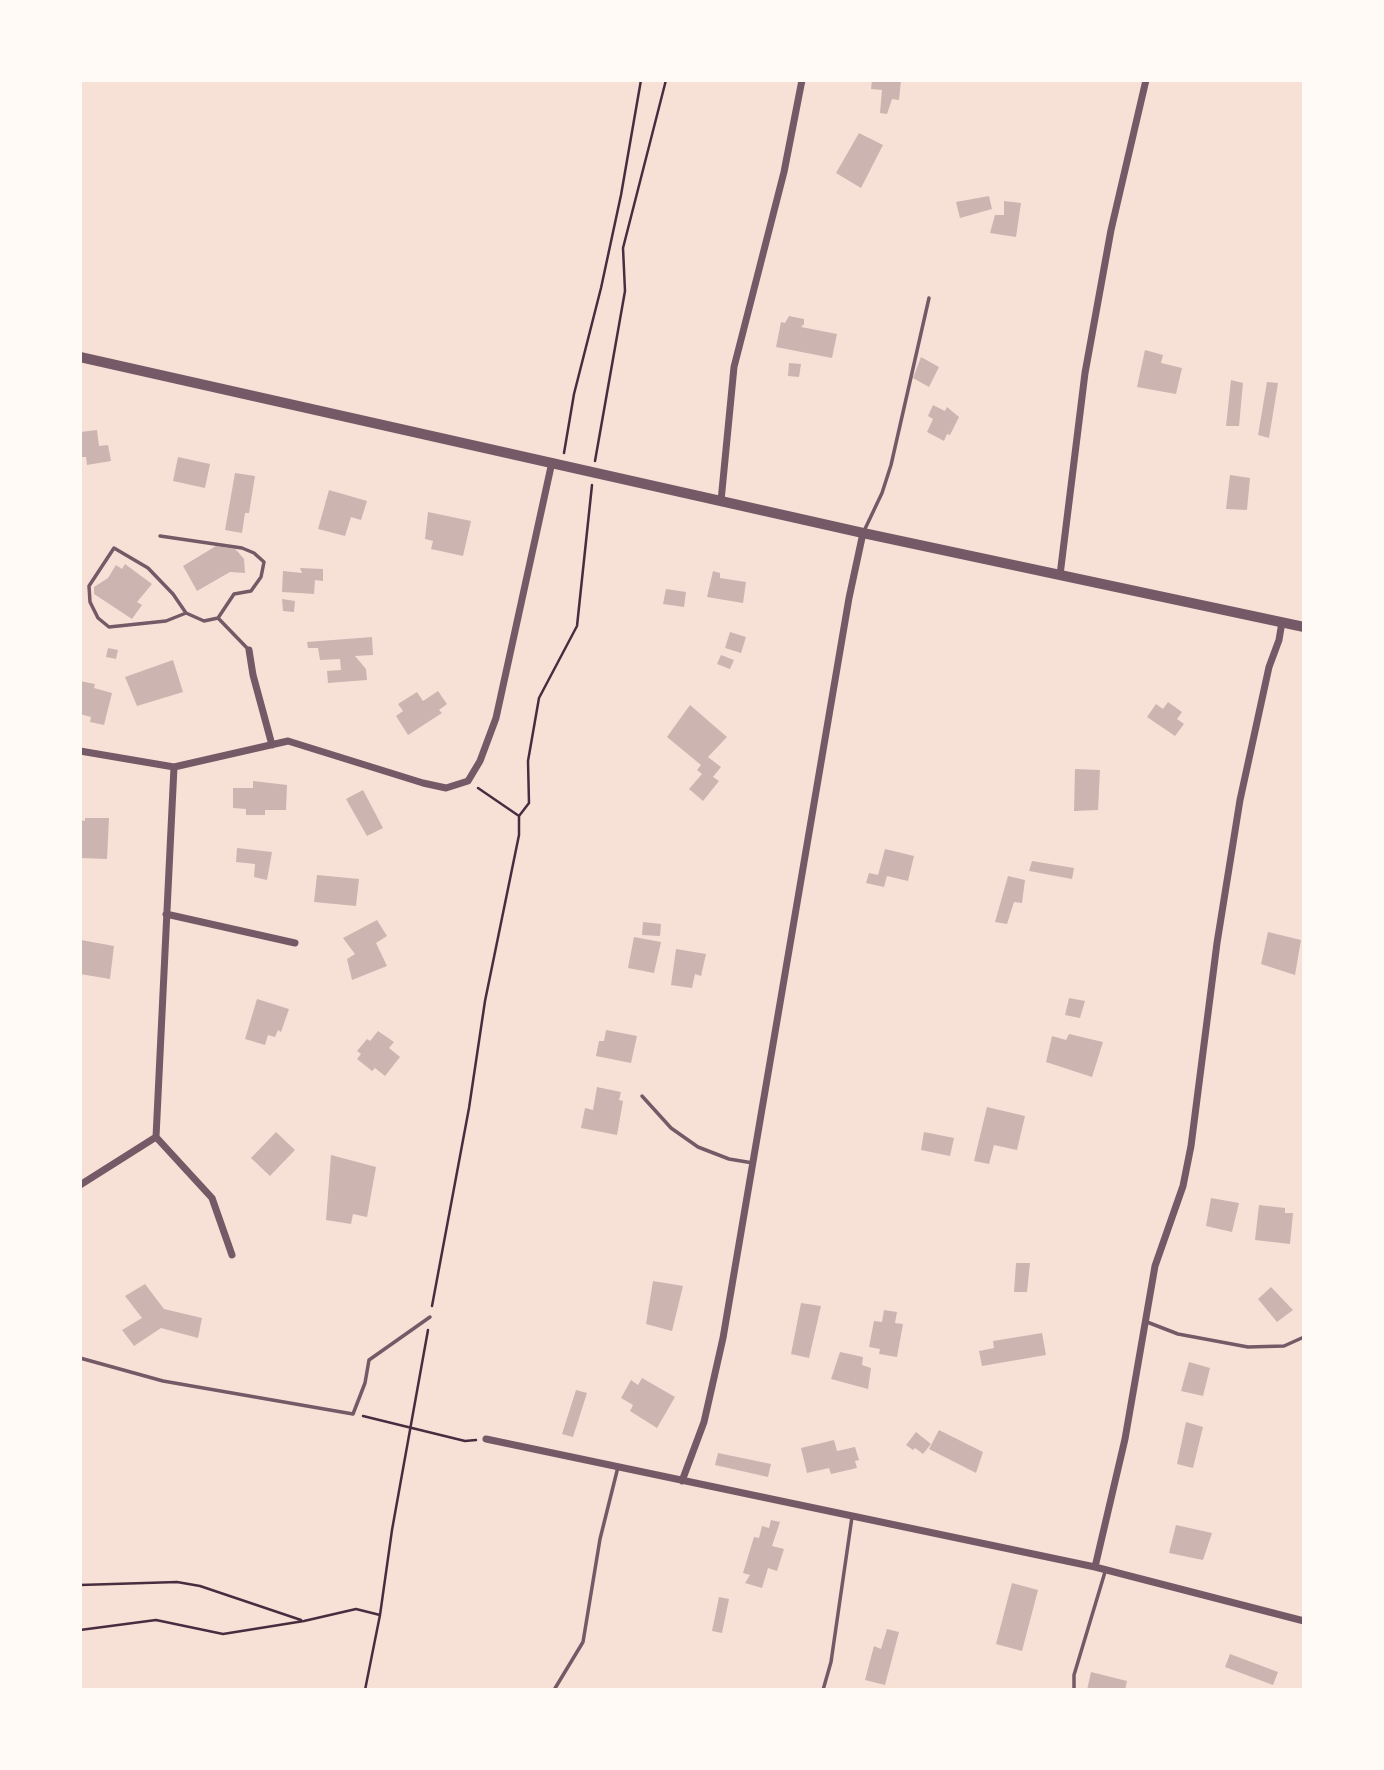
<!DOCTYPE html>
<style>
body{margin:0}
#map{position:relative;width:1384px;height:1770px;overflow:hidden;background:#f7e1d7;font-family:"Alegreya Sans",sans-serif}
canvas{display:block}
.frame{position:absolute;inset:0;border:82px solid #fffaf5;pointer-events:none}
</style>
<div id="map">
<canvas width="1384" height="1770"></canvas>
<div class="frame"></div>
</div>
<script>
const ctx = document.querySelector('canvas').getContext('2d');
ctx.lineJoin = 'round';
function fillPath(path, color) { ctx.fillStyle = color; ctx.fill(path, 'evenodd'); }
const poly = rows => new Path2D(rows.map(r => 'M' + r).join(''));
function stroke(path, color, width, dash) { ctx.strokeStyle = color; ctx.lineWidth = width; ctx.lineCap = dash ? 'butt' : 'round'; ctx.setLineDash(dash || []); ctx.stroke(path); }
fillPath(poly([
 [872,80,901,80,899,100,892,99,887,114,880,113,882,90,871,89],
 [859,133,883,145,861,188,836,173],
 [989,196,992,209,960,218,956,202],
 [1004,201,1021,203,1016,237,990,233,995,215,1004,215],
 [789,316,804,319,804,324,801,327,837,334,832,358,776,347,781,322,785,323],
 [1145,350,1163,355,1161,363,1182,368,1176,394,1137,387],
 [921,357,939,367,929,387,913,378],
 [789,363,801,364,799,377,788,376],
 [1231,380,1243,383,1239,426,1226,426],
 [1267,382,1278,383,1269,438,1258,435],
 [933,405,945,411,947,407,959,417,950,435,947,434,944,441,927,432,933,419,928,416],
 [97,430,99,446,108,445,111,461,87,465,86,457,80,457,80,432],
 [178,457,210,464,205,488,173,481],
 [235,473,255,476,249,513,245,513,242,533,225,530],
 [1230,475,1250,478,1247,510,1226,509],
 [329,490,367,501,361,520,351,517,345,536,318,529],
 [428,512,471,521,463,556,431,549,433,541,425,539],
 [216,546,235,549,238,552,244,559,245,573,230,572,197,591,183,566],
 [125,564,152,584,137,602,142,605,132,619,94,594,94,587,108,578,116,565,122,569],
 [300,568,323,569,323,581,315,580,314,594,282,592,283,571,302,573],
 [713,571,720,573,720,578,746,582,743,603,707,597],
 [666,589,686,592,684,607,663,604],
 [282,599,295,601,294,612,283,611],
 [730,632,746,637,741,653,725,648],
 [372,637,373,655,355,656,366,669,367,680,328,683,327,671,341,670,340,659,320,660,318,648,308,648,307,642],
 [108,648,118,650,116,659,106,657],
 [721,655,734,660,730,669,717,664],
 [173,660,183,692,137,706,125,677],
 [80,681,95,684,94,688,112,693,104,725,90,722,91,717,80,714],
 [438,691,447,704,439,710,442,713,408,735,396,716,403,711,398,704,417,692,423,701],
 [1168,702,1182,712,1177,719,1184,724,1175,736,1147,717,1156,704,1163,709],
 [690,705,727,737,708,757,721,767,713,777,719,781,703,801,689,789,702,774,697,770,701,765,667,737],
 [1075,769,1100,770,1098,810,1074,811],
 [253,781,287,785,286,810,265,810,265,815,246,815,246,809,233,808,233,788,253,788],
 [363,790,383,828,367,836,346,799],
 [85,818,109,818,107,859,80,858,80,820,85,821],
 [237,848,272,852,267,880,254,877,255,864,236,862],
 [885,849,914,856,908,881,887,876,884,887,866,883,869,873,878,875],
 [1032,861,1074,868,1072,879,1029,871],
 [317,875,359,879,356,906,314,902],
 [1008,876,1025,880,1022,903,1014,902,1007,924,995,922],
 [377,920,387,936,376,943,387,966,352,980,347,959,355,954,343,938],
 [643,922,661,924,660,936,642,935],
 [1268,932,1301,940,1295,975,1261,964],
 [634,937,661,942,654,973,628,968],
 [81,940,114,946,110,979,80,974],
 [676,949,706,954,701,976,695,974,692,988,671,985],
 [1069,998,1085,1001,1080,1018,1065,1015],
 [257,999,289,1009,281,1032,278,1030,275,1037,268,1035,265,1045,245,1039],
 [606,1030,637,1036,631,1063,596,1056,599,1041,604,1041],
 [378,1031,394,1042,389,1048,400,1057,385,1076,375,1068,372,1071,357,1059,361,1054,357,1051,367,1039,370,1041],
 [1069,1034,1103,1042,1092,1077,1046,1062,1052,1036,1066,1040],
 [597,1087,621,1092,619,1100,623,1101,617,1135,581,1128,585,1108,593,1110],
 [987,1107,1025,1116,1017,1150,994,1145,989,1164,974,1161],
 [276,1132,295,1150,270,1176,251,1158],
 [924,1132,954,1138,950,1156,921,1150],
 [331,1155,376,1167,367,1217,353,1214,351,1224,326,1220],
 [1211,1198,1239,1203,1232,1232,1206,1226],
 [1259,1205,1285,1208,1285,1213,1293,1213,1290,1244,1255,1240],
 [1016,1263,1030,1263,1027,1292,1014,1292],
 [653,1281,683,1286,672,1331,646,1324],
 [145,1284,164,1309,202,1318,198,1338,161,1328,134,1346,122,1330,142,1318,125,1296],
 [1271,1287,1293,1310,1277,1322,1258,1299],
 [801,1303,821,1306,809,1358,791,1354],
 [884,1310,897,1312,895,1323,903,1324,897,1357,879,1354,880,1349,869,1347,874,1321,882,1322],
 [1042,1333,1046,1355,982,1366,979,1351,994,1348,993,1341],
 [840,1352,863,1357,862,1365,871,1368,868,1389,831,1379],
 [1189,1362,1210,1368,1203,1396,1181,1391],
 [642,1378,675,1397,657,1428,630,1411,633,1405,621,1398,631,1380,638,1385],
 [576,1390,587,1393,573,1437,562,1434],
 [1186,1422,1203,1427,1193,1468,1177,1464],
 [939,1430,983,1452,976,1473,929,1449],
 [916,1432,931,1444,923,1454,915,1448,913,1450,906,1445],
 [834,1440,837,1451,855,1447,859,1460,855,1461,857,1468,831,1474,829,1468,807,1473,801,1448],
 [718,1453,771,1464,768,1477,715,1465],
 [771,1520,780,1522,772,1546,784,1549,777,1571,768,1568,762,1588,745,1583,750,1575,743,1573,754,1537,759,1538,762,1526,769,1528],
 [1176,1525,1212,1533,1203,1560,1169,1553],
 [1012,1583,1038,1590,1022,1651,996,1644],
 [719,1597,729,1599,722,1633,712,1631],
 [887,1629,899,1632,885,1685,865,1680,874,1646,881,1649],
 [1230,1654,1278,1672,1273,1685,1225,1667],
 [1091,1672,1127,1681,1125,1690,1087,1690]
]), '#ccb4b1');
stroke(poly([
 [564,453,574,394,601,288,621,195,641,80],
 [595,461,625,291,623,248,666,80],
 [478,788,519,816],
 [432,1306,469,1108,485,1001,519,835,519,816,529,803,528,761,539,698,577,626,592,485],
 [363,1416,465,1441,476,1440],
 [80,1585,177,1582,200,1586,301,1620],
 [80,1630,156,1620,223,1634,304,1621,356,1609,380,1615],
 [365,1690,380,1615,392,1530,428,1330]
]), '#4a2c40', 2.5);
stroke(poly([
 [864,531,882,493,891,465,929,298],
 [160,536,242,548,254,553,264,562,261,577,251,591,234,594,218,618,204,621,186,613,173,594,148,568,114,548,89,586,90,602,98,618,109,627,166,621,186,613],
 [218,618,248,649],
 [642,1096,671,1128,698,1147,729,1159,753,1163],
 [1147,1322,1178,1334,1248,1347,1284,1346,1304,1337],
 [80,1358,163,1381,353,1414,365,1383,369,1360,430,1317],
 [1074,1688,1074,1675,1105,1572],
 [554,1690,583,1642,600,1539,618,1467],
 [823,1690,831,1662,852,1517]
]), '#755966', 3.5);
stroke(poly([
 [721,501,734,367,784,172,802,80],
 [1060,575,1085,373,1111,230,1146,80],
 [249,650,253,675,272,745],
 [80,751,174,767,288,741,423,783,446,788,468,781,480,761,496,718,552,462],
 [166,914,295,943],
 [156,1137,212,1198,232,1255],
 [80,1185,156,1137,174,767],
 [486,1439,1095,1567,1304,1621],
 [682,1481,704,1422,723,1338,849,598,863,533],
 [1095,1567,1125,1439,1155,1266,1183,1186,1191,1146,1217,943,1240,800,1269,667,1279,640,1282,622]
]), '#755966', 7);
stroke(poly([
 [80,357,863,533,1304,627]
]), '#755966', 10);
</script>
